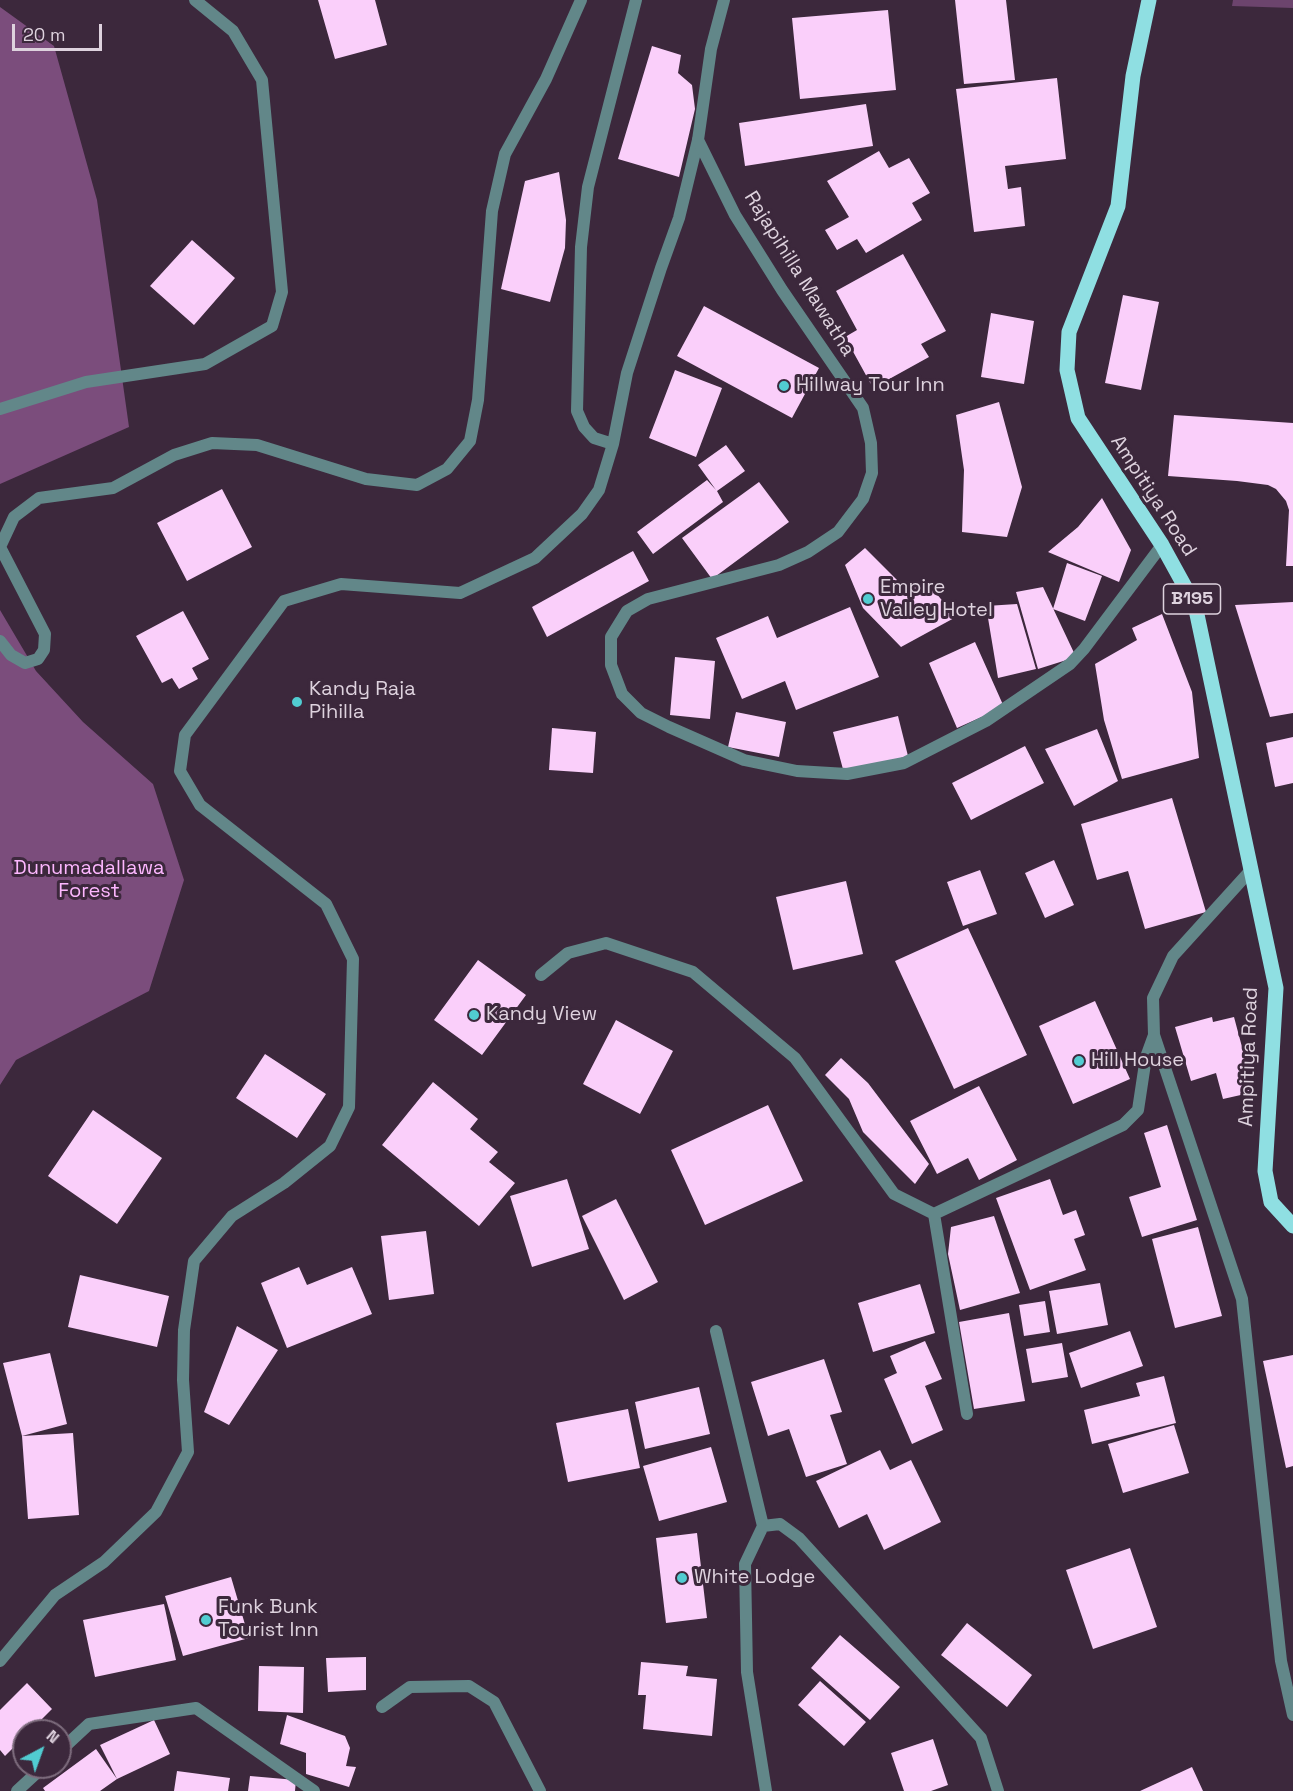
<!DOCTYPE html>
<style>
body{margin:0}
#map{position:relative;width:1293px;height:1791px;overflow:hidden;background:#3c283c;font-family:"Space Grotesk",sans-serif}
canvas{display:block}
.north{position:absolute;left:12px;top:1719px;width:60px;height:60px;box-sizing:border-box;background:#3c283c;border:2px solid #7d6c7d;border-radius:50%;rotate:41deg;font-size:16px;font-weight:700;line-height:24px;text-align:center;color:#ded2de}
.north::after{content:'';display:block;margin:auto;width:21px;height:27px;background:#51ccd1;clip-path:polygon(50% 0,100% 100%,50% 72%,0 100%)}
.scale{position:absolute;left:12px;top:24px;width:90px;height:27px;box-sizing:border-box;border:3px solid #ded2de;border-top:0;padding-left:8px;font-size:18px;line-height:21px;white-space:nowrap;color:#ded2de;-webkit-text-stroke:4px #3c283c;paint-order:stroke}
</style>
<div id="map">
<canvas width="1293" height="1791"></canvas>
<div class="north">N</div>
<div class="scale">20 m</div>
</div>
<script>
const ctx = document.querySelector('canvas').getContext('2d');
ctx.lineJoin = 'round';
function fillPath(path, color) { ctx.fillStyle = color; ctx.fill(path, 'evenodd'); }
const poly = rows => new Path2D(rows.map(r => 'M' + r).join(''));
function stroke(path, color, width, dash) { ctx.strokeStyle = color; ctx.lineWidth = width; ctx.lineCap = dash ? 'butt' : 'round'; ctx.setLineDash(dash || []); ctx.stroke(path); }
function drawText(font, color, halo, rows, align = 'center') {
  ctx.font = font + ' "Space Grotesk",sans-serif'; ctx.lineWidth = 6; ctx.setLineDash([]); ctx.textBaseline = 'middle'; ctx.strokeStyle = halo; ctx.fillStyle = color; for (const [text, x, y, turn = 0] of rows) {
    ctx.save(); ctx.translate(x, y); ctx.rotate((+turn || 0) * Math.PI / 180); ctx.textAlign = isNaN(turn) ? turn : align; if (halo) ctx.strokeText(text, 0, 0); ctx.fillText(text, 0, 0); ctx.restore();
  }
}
fillPath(poly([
 [1233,0,1293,0,1293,8,1232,6]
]), '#6c446d');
fillPath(poly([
 [0,7,54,46,97,200,129,427,0,484],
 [0,610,36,671,83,722,153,784,184,880,149,991,16,1060,0,1085]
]), '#7b4d7c');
fillPath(poly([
 [318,0,375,0,387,45,335,59],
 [955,0,1006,0,1015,80,964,84],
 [888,10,896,90,800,99,792,18],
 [652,46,681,55,678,73,692,85,695,109,679,177,618,159],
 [1057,78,1066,159,1005,166,1008,189,1021,187,1025,226,974,232,956,89],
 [866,104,873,146,745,166,739,123],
 [879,151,889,168,909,158,930,193,912,203,922,220,866,253,857,239,837,250,825,230,849,217,827,181],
 [559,172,566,220,565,248,550,302,501,289,525,181],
 [192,240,235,278,194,325,150,286],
 [903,254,946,331,921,344,929,357,873,388,845,337,857,330,836,291],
 [1123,295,1159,302,1141,390,1105,383],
 [704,306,819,368,792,418,677,356],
 [991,313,1034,321,1024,384,981,377],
 [675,370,722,388,696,457,649,438],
 [999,402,1022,487,1007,537,962,532,964,470,956,415],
 [1174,415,1293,423,1293,566,1286,566,1289,510,1286,501,1276,489,1268,485,1237,481,1168,476],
 [726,445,745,471,717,491,723,502,653,554,637,532,707,480,716,490,698,465],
 [759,482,789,522,712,579,682,538],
 [222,489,252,547,187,581,157,523],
 [1102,498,1131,550,1119,582,1048,552,1078,527],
 [865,548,902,585,930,586,956,617,901,647,863,608,845,565],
 [633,551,649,581,547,637,532,607],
 [1067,563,1102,576,1085,621,1053,609],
 [1043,587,1076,657,1038,669,1016,592],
 [1293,602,1293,713,1270,717,1235,605],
 [1017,604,1036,669,998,678,986,606],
 [850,607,879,677,796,710,785,681,742,699,716,638,768,616,777,638],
 [183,611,209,659,192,668,198,679,179,689,172,678,162,683,136,636],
 [1162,614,1192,692,1199,758,1122,779,1104,720,1095,664,1137,640,1132,628],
 [975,642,1004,707,957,728,929,663],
 [675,657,715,661,710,719,670,715],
 [736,712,786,722,779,757,728,747],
 [898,716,908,756,844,773,833,732],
 [552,728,596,732,593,773,549,770],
 [1097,729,1118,781,1074,806,1045,749],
 [1293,737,1293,783,1275,787,1266,743],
 [1025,746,1044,783,971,820,952,783],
 [1172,798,1206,912,1145,929,1128,871,1097,880,1081,824],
 [1054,860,1074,905,1045,918,1025,873],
 [980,870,997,914,963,926,947,882],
 [846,881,863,954,793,970,776,897],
 [968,928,1027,1055,954,1089,895,961],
 [478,960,526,995,482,1055,434,1020],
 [1095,1001,1130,1079,1073,1104,1039,1026],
 [1212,1017,1213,1022,1234,1017,1254,1092,1223,1099,1216,1073,1191,1081,1175,1027],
 [616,1020,673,1051,640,1114,583,1084],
 [265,1054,326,1094,297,1138,236,1098],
 [841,1058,868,1083,929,1164,915,1184,863,1132,849,1099,825,1075],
 [433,1082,478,1119,470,1129,498,1152,489,1162,515,1183,479,1226,382,1145],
 [979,1086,1017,1160,979,1180,968,1158,937,1174,910,1121],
 [768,1105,803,1181,705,1225,671,1150],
 [93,1110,162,1158,117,1224,48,1176],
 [1167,1125,1197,1220,1142,1237,1129,1197,1161,1187,1144,1133],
 [567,1179,589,1249,532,1267,510,1196],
 [1050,1179,1063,1215,1076,1210,1085,1235,1074,1239,1086,1270,1030,1290,996,1198],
 [616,1199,658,1282,624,1300,582,1216],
 [994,1216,1020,1293,960,1310,948,1254,951,1227],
 [1198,1227,1222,1316,1175,1328,1152,1239],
 [426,1231,434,1294,389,1300,381,1236],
 [299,1267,307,1285,352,1267,372,1314,287,1348,261,1283],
 [80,1275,169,1296,157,1347,68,1327],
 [1100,1283,1108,1325,1057,1334,1049,1291],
 [920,1284,935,1333,873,1352,858,1303],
 [1045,1301,1050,1332,1024,1336,1019,1305],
 [1009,1313,1025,1401,974,1409,959,1322],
 [237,1326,278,1350,229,1425,204,1412],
 [1130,1331,1143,1366,1081,1388,1069,1353],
 [925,1341,942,1379,925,1386,943,1430,912,1444,884,1379,897,1373,890,1356],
 [1062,1343,1068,1377,1032,1383,1026,1349],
 [50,1353,67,1424,22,1436,73,1433,79,1515,28,1519,22,1436,3,1363],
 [1293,1355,1293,1466,1286,1468,1263,1361],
 [824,1359,842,1412,830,1415,847,1464,806,1477,789,1429,768,1436,751,1382],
 [1164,1376,1176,1423,1092,1444,1084,1410,1140,1396,1136,1383],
 [699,1387,710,1434,645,1449,635,1402],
 [628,1409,640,1468,568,1482,556,1423],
 [1174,1425,1189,1473,1123,1493,1108,1444],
 [711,1447,727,1502,659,1521,643,1466],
 [880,1450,890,1470,911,1460,941,1522,884,1550,867,1514,839,1528,816,1481],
 [697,1533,707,1618,666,1623,656,1538],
 [1130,1548,1157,1627,1093,1649,1066,1570],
 [231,1577,249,1638,183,1656,165,1596],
 [164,1604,176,1660,95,1677,83,1620],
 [967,1623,1032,1675,1007,1707,941,1655],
 [840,1635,900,1687,870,1720,811,1668],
 [366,1657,366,1690,328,1692,326,1658],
 [641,1662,688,1666,686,1676,717,1679,712,1736,643,1729,646,1695,638,1695],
 [259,1666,304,1667,303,1713,258,1711],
 [820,1681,866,1722,844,1746,798,1705],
 [27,1683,52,1709,30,1731,24,1731,24,1737,5,1756,0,1750,0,1710],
 [287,1715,345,1736,350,1748,346,1766,356,1767,349,1787,306,1774,306,1753,280,1744],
 [154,1720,170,1754,117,1779,100,1791,45,1791,43,1788,96,1749,117,1779,100,1745],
 [933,1739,948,1785,931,1791,904,1791,891,1753],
 [1192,1767,1203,1791,1140,1791],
 [177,1771,230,1778,228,1791,174,1791],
 [250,1776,296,1780,295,1791,248,1791]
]), '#facffa');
stroke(poly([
 [636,0,588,187,581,247,577,411,584,427,594,438,613,444,627,373,661,268,679,218,698,140],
 [0,409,86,382,205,364,272,326,282,292,262,80,233,31,195,0],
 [0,547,14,517,39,498,113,488,174,455,212,443,257,445,366,479,417,485,447,469,470,441,478,400,492,211,505,154,546,79,581,0],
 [0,547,45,634,44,650,38,659,25,663,11,655,0,641],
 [1251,870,1173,956,1153,998,1154,1035,1242,1299,1281,1661,1293,1715],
 [541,975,568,953,606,943,693,972,795,1058,894,1194,934,1214,1123,1125,1138,1110,1146,1057,1154,1035],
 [934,1214,967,1414],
 [716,1331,763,1526],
 [0,1661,55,1595,104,1562,156,1512,188,1452,183,1380,184,1330,194,1261,232,1216,284,1183,330,1146,349,1107,353,959,326,904,200,805,180,771,185,735,284,601,341,584,460,593,535,558,582,514,599,490,613,444],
 [382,1707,410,1687,469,1686,494,1702,540,1791],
 [60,1751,89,1724,196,1708,314,1791],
 [17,1791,43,1767],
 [766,1791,747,1672,745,1564,763,1526,780,1524,799,1538,981,1738,998,1791]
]), '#628789', 12);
stroke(poly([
 [724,0,711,49,698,140,735,215,782,290,863,408,871,443,872,473,863,499,838,532,808,552,779,565,648,599,627,611,611,637,611,665,622,694,641,713,669,727,744,760,797,771,847,774,904,763,986,721,1070,664,1084,649,1162,545]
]), '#628789', 12);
stroke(poly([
 [1149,0,1133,76,1118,206,1069,332,1067,370,1078,418,1162,545,1195,605,1276,988,1265,1171,1271,1202,1293,1226]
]), '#8fdfe2', 15);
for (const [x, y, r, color] of [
 [784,386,6,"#51ccd1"],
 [868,599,6,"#51ccd1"],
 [297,702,6,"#51ccd1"],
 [474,1015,6,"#51ccd1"],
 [1079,1061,6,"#51ccd1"],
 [682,1578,6,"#51ccd1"],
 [206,1620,6,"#51ccd1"]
]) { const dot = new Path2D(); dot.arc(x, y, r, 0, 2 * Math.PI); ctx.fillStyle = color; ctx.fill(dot); stroke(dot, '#3c283c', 2); }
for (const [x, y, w] of [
 [1192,599,57]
]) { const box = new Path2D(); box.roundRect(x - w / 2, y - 15, w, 30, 4.5); ctx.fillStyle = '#3c283c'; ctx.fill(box); stroke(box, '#ded2de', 1.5); }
drawText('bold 18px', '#ded2de', null, [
 ["B195",1192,599]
]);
drawText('20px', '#ded2de', '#3c283c', [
 ["Rajapihilla Mawatha",799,274,58],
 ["Ampitiya Road",1153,496,57],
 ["Ampitiya Road",1249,1057,-88]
]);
drawText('20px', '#ded2de', '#3c283c', [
 ["Hillway Tour Inn",796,386],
 ["Empire",880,588],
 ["Valley Hotel",880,611],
 ["Kandy Raja",309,690],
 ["Pihilla",309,713],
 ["Kandy View",486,1015],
 ["Hill House",1091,1061],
 ["White Lodge",694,1578],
 ["Funk Bunk",218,1608],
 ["Tourist Inn",218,1631]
], 'left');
drawText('20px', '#fdb7ff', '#3c283c', [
 ["Dunumadallawa",89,869],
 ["Forest",89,892]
]);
</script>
